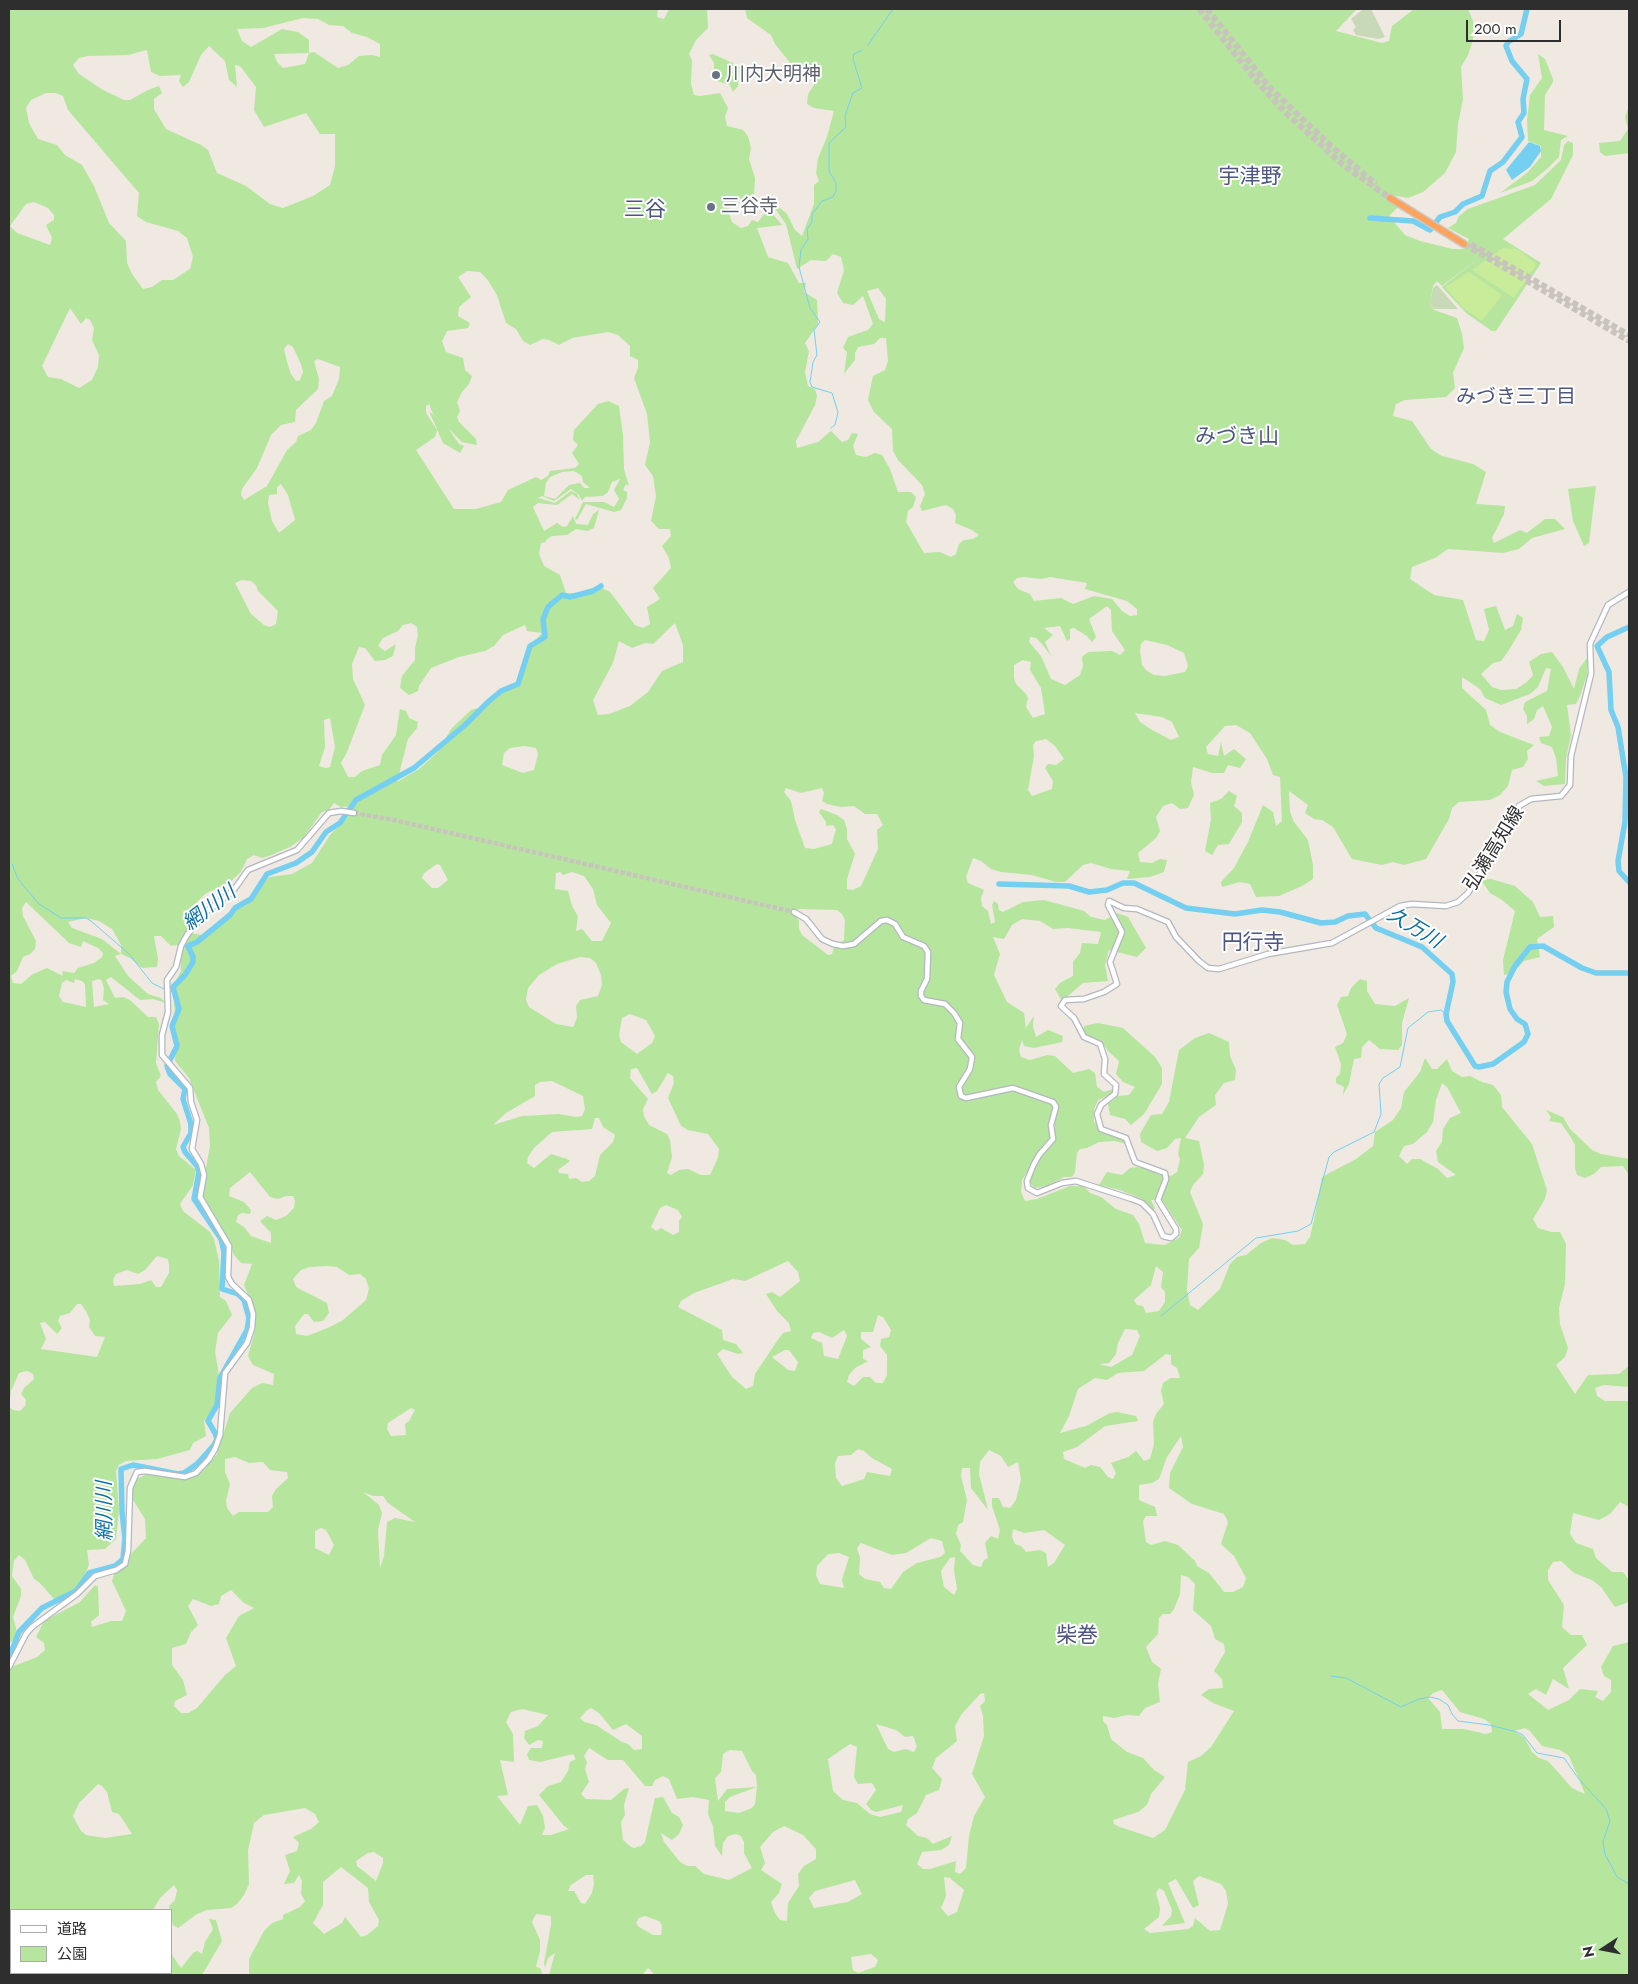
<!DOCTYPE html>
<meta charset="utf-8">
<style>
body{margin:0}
#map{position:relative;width:1638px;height:1984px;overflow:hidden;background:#efe9e1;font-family:Jost,"Noto Sans JP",sans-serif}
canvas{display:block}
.frame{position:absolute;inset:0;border:10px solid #2e2e2e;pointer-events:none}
.legend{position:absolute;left:10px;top:1909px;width:162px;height:65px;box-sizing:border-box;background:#fff;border:1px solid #ababab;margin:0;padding:6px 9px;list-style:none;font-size:15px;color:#2e2e2e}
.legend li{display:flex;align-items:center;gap:10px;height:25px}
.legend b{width:25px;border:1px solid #ababab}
.north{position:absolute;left:1578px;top:1924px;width:50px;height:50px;-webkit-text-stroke:4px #fff;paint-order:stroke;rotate:259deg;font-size:14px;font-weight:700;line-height:20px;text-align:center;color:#2e2e2e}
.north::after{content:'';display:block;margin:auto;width:18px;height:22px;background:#2e2e2e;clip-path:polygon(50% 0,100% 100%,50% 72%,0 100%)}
.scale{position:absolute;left:1466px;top:20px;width:95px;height:22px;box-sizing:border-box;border:2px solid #2e2e2e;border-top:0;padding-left:6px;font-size:15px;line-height:18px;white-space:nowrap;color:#2e2e2e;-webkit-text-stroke:4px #fff;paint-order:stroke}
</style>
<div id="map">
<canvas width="1638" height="1984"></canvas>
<div class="frame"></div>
<ul class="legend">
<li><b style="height:6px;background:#fff"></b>道路</li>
<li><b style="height:14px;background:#b6e59e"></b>公園</li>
</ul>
<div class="north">N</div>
<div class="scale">200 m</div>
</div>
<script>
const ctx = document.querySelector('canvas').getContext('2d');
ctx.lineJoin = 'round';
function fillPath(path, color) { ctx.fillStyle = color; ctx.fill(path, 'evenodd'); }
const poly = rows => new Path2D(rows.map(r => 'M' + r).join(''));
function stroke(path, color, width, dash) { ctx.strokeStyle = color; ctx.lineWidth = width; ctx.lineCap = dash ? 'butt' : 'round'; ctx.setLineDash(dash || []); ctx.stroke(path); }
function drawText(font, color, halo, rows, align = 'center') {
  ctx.font = font + ' Jost,"Noto Sans JP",sans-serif'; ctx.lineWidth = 4; ctx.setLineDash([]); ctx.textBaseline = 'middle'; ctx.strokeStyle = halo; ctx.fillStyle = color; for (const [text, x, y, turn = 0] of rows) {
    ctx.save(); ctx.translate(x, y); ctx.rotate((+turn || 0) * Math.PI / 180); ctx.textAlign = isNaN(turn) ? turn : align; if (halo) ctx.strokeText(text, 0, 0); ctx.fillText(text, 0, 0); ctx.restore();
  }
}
fillPath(poly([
 [9,9,658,9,657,17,664,19,669,9,707,9,708,28,696,40,689,54,692,60,691,84,694,95,700,96,720,93,728,108,725,117,727,126,743,130,748,136,751,148,749,159,755,178,754,197,738,201,731,206,728,211,732,222,741,228,748,226,752,220,758,222,767,210,771,212,782,225,757,228,768,257,788,263,799,283,806,283,804,292,817,300,818,324,805,343,809,351,805,372,808,386,815,389,817,396,815,405,796,441,797,448,818,442,831,431,842,442,848,440,852,433,858,434,853,446,856,455,866,457,875,453,882,455,890,469,898,492,911,492,916,497,913,507,908,511,906,522,924,553,940,552,951,557,956,554,959,544,964,540,973,539,979,535,972,530,955,523,956,515,953,509,946,505,922,511,920,506,925,494,922,485,898,460,893,451,892,429,874,412,868,400,873,376,885,370,888,361,886,338,880,338,874,344,858,347,855,353,855,360,844,374,847,352,843,348,848,337,868,330,873,324,863,296,853,305,843,303,837,293,844,270,841,257,833,254,826,261,811,260,797,269,786,224,773,206,780,208,787,214,795,230,802,236,814,204,814,185,819,181,816,173,818,158,827,137,834,111,814,108,807,104,808,94,814,85,811,69,795,69,775,44,771,35,747,18,745,9,1357,9,1336,31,1382,43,1389,41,1392,26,1414,9,1468,9,1473,21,1473,40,1468,55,1461,67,1463,99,1458,124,1456,152,1445,173,1423,192,1408,198,1391,195,1389,199,1398,207,1389,216,1405,235,1420,241,1453,249,1464,249,1469,239,1448,228,1456,223,1459,216,1468,209,1535,185,1561,160,1564,145,1568,141,1573,143,1573,155,1551,199,1503,239,1541,263,1496,331,1492,331,1466,313,1442,287,1483,255,1442,286,1437,281,1433,286,1430,304,1434,310,1457,318,1462,334,1464,348,1453,373,1455,388,1446,397,1405,400,1396,404,1393,416,1412,421,1431,449,1442,456,1473,464,1486,472,1476,504,1505,506,1504,514,1492,538,1494,543,1520,530,1527,533,1545,519,1555,519,1565,529,1532,538,1519,549,1503,553,1448,549,1435,558,1412,567,1410,579,1434,595,1463,600,1476,640,1484,641,1489,630,1484,609,1496,606,1505,630,1513,626,1517,614,1523,618,1521,630,1507,653,1501,661,1493,663,1481,674,1492,687,1501,690,1516,689,1527,682,1533,675,1529,662,1541,654,1552,652,1563,667,1574,689,1579,669,1587,658,1587,675,1580,696,1576,704,1567,705,1571,735,1566,759,1565,784,1544,786,1536,781,1558,776,1556,758,1552,747,1541,743,1539,737,1549,736,1552,727,1543,706,1537,710,1534,719,1527,724,1527,716,1523,709,1525,702,1547,691,1551,669,1546,668,1538,687,1530,694,1501,705,1485,698,1480,689,1462,677,1462,688,1486,710,1490,725,1500,732,1534,745,1527,751,1528,759,1523,767,1512,770,1508,786,1500,795,1490,800,1459,802,1452,808,1449,819,1426,859,1404,865,1393,862,1382,865,1352,859,1333,827,1322,820,1314,819,1305,813,1308,805,1289,791,1290,812,1294,822,1308,840,1313,865,1313,879,1302,886,1279,896,1256,897,1250,884,1240,882,1222,887,1221,882,1234,868,1248,842,1263,805,1273,812,1276,826,1282,821,1280,777,1273,775,1267,759,1250,733,1236,725,1225,726,1206,747,1208,754,1218,756,1221,742,1224,756,1234,749,1246,759,1240,768,1228,765,1224,773,1212,773,1193,767,1191,782,1194,795,1188,808,1180,809,1172,803,1163,806,1156,817,1160,831,1156,838,1138,853,1140,862,1152,863,1160,859,1167,860,1164,872,1150,877,1127,879,1130,871,1111,869,1091,863,1083,865,1065,882,1056,882,1032,875,1001,872,991,869,981,861,973,858,966,877,968,883,984,890,981,898,982,906,988,911,991,924,995,922,992,905,994,901,998,904,999,910,1003,912,1023,902,1044,900,1084,911,1091,917,1105,920,1117,913,1128,917,1146,948,1137,957,1109,950,1105,965,1108,981,1083,983,1062,1001,1055,989,1060,983,1073,976,1073,962,1080,953,1082,943,1098,944,1101,932,1068,928,1053,929,1040,921,1022,919,1012,925,1004,939,993,937,1000,954,994,975,1007,1002,1024,1013,1026,1028,1034,1016,1033,1026,1036,1037,1048,1030,1063,1036,1062,1042,1034,1048,1024,1046,1022,1040,1019,1050,1021,1057,1030,1060,1047,1055,1055,1056,1073,1073,1089,1069,1095,1073,1097,1087,1104,1092,1113,1089,1112,1094,1098,1100,1094,1109,1094,1121,1100,1128,1122,1138,1126,1144,1115,1141,1099,1142,1087,1148,1080,1149,1077,1153,1075,1172,1072,1177,1064,1177,1047,1186,1035,1188,1028,1181,1027,1172,1022,1180,1021,1192,1025,1201,1037,1199,1070,1186,1084,1186,1090,1193,1101,1197,1116,1209,1133,1215,1139,1224,1145,1243,1164,1245,1179,1238,1182,1230,1162,1200,1151,1200,1155,1208,1152,1212,1140,1198,1120,1190,1099,1185,1107,1172,1122,1175,1130,1168,1138,1167,1171,1176,1177,1172,1180,1159,1178,1154,1181,1138,1175,1139,1167,1148,1157,1151,1141,1142,1140,1134,1151,1115,1162,1114,1169,1102,1179,1050,1195,1038,1209,1033,1229,1042,1230,1056,1236,1070,1235,1080,1224,1083,1215,1095,1216,1105,1199,1117,1185,1138,1199,1141,1204,1165,1203,1174,1193,1185,1190,1192,1203,1224,1199,1248,1189,1259,1187,1290,1190,1305,1198,1310,1220,1289,1230,1264,1237,1257,1246,1255,1261,1243,1272,1238,1285,1240,1293,1245,1305,1244,1310,1237,1315,1215,1322,1177,1356,1159,1373,1146,1375,1132,1393,1120,1401,1108,1404,1092,1420,1072,1425,1058,1432,1069,1437,1069,1447,1059,1452,1071,1462,1077,1470,1076,1482,1082,1493,1085,1501,1095,1502,1107,1532,1144,1547,1190,1545,1199,1533,1219,1538,1228,1551,1232,1560,1232,1566,1244,1565,1284,1559,1308,1560,1324,1568,1348,1565,1357,1556,1365,1575,1394,1588,1375,1619,1374,1629,1366,1629,1387,1604,1385,1595,1388,1597,1396,1605,1401,1629,1401,1629,1507,1620,1502,1610,1514,1599,1520,1573,1513,1570,1534,1576,1543,1593,1549,1596,1558,1612,1572,1623,1572,1629,1580,1629,1602,1615,1607,1601,1587,1592,1580,1574,1573,1561,1561,1553,1562,1548,1570,1548,1580,1564,1605,1562,1627,1571,1635,1582,1635,1587,1645,1563,1668,1569,1689,1553,1679,1546,1695,1536,1689,1528,1694,1548,1710,1569,1700,1580,1689,1598,1691,1595,1697,1603,1701,1611,1692,1611,1680,1604,1676,1601,1667,1613,1646,1629,1642,1629,1975,655,1975,648,1968,642,1975,549,1975,555,1953,548,1958,545,1968,544,1963,551,1925,551,1916,536,1914,532,1922,540,1940,540,1951,536,1967,540,1968,543,1975,249,1975,249,1959,264,1931,272,1923,283,1919,283,1915,300,1907,305,1901,301,1894,302,1881,299,1875,294,1883,284,1884,290,1871,285,1855,297,1851,299,1843,293,1837,311,1829,319,1822,315,1814,305,1808,264,1815,254,1823,248,1850,249,1884,244,1895,237,1904,231,1908,207,1910,197,1914,178,1928,173,1925,169,1906,175,1900,177,1890,174,1885,160,1898,153,1910,11,1910,11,1973,108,1973,109,1975,9,1975,9,1668,37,1657,45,1650,44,1643,36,1637,44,1621,80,1602,95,1585,98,1587,99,1615,91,1622,92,1627,111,1621,122,1621,126,1611,112,1581,115,1570,126,1565,131,1554,146,1538,145,1519,133,1500,133,1489,137,1479,147,1474,193,1475,203,1471,217,1454,230,1413,252,1388,262,1383,273,1385,274,1374,253,1365,248,1356,254,1334,256,1316,244,1285,252,1264,241,1263,234,1255,228,1239,204,1201,202,1190,210,1146,209,1128,189,1078,175,1061,176,1038,173,1027,175,1016,173,992,176,981,181,971,180,949,178,945,171,946,161,936,154,936,158,959,157,967,142,968,130,958,121,954,115,956,128,976,148,994,161,998,166,1003,153,999,140,1000,111,977,106,980,115,998,123,997,130,1000,148,1017,156,1017,159,1024,156,1063,161,1076,156,1082,158,1090,177,1114,180,1122,181,1129,176,1149,179,1156,196,1170,193,1185,180,1204,183,1211,210,1232,214,1239,219,1261,220,1297,226,1301,232,1315,218,1333,215,1352,220,1381,218,1397,214,1411,204,1421,206,1436,193,1443,190,1450,157,1459,126,1461,119,1465,116,1471,119,1510,116,1539,105,1549,87,1550,89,1565,80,1585,74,1590,61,1598,54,1599,39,1582,34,1579,25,1560,19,1555,14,1561,12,1576,21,1589,21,1596,13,1617,17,1632,14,1639,9,1644],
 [303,18,318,19,329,25,343,26,352,33,367,37,380,44,380,57,372,55,359,56,348,65,338,68,314,52,309,53,309,40,298,32,282,29,251,47,242,41,237,29,263,28],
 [209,46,225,61,229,80,237,87,235,65,240,66,256,87,254,110,264,127,306,113,320,134,335,134,335,166,330,185,313,196,283,208,270,204,246,186,217,173,208,150,201,145,166,129,154,109,154,99,162,93,159,86,148,90,130,100,124,100,103,90,79,74,73,65,79,58,88,56,128,55,147,50,151,72,160,76,181,75,179,81,183,87,189,82,201,55],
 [309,53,305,64,283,68,277,62,274,54],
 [46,93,56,93,63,96,68,110,139,193,137,216,146,222,178,231,187,238,193,257,190,269,173,280,162,280,152,287,143,289,132,274,127,263,126,241,109,223,94,186,82,165,65,155,57,145,38,139,29,123,26,108,31,100],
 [34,202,48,208,54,215,54,220,46,225,52,238,50,245,17,233,10,226,26,204],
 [467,271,480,272,487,279,497,295,506,323,516,329,523,341,530,345,543,339,549,340,559,345,572,338,608,332,618,335,630,346,630,356,638,360,638,368,634,378,647,414,650,442,645,465,653,476,656,496,651,521,659,529,670,529,671,536,662,546,669,558,671,568,653,588,660,599,647,607,650,624,643,628,635,625,610,592,598,586,577,593,566,593,560,575,544,566,539,554,541,543,546,542,546,540,552,536,567,535,576,529,587,531,594,528,599,510,593,514,588,525,576,524,573,516,567,526,563,527,557,523,544,531,533,507,538,503,557,505,572,494,580,500,577,494,571,491,555,503,538,498,542,496,554,501,571,489,579,495,582,501,585,497,603,496,608,492,612,482,620,479,614,490,619,499,614,507,604,502,583,502,575,519,577,520,586,504,614,512,621,510,627,498,627,492,623,490,626,484,629,486,624,469,623,435,619,406,608,401,598,404,574,430,573,440,578,445,572,453,579,464,575,468,550,471,548,476,541,480,536,477,508,490,501,502,476,509,454,509,416,450,435,437,437,430,426,413,426,406,429,404,433,414,441,422,429,411,443,443,460,453,464,446,459,444,448,428,462,442,477,445,476,439,459,422,457,417,460,411,457,402,462,392,469,384,472,376,465,370,463,358,446,352,442,341,447,331,468,328,470,323,458,316,459,307,471,297,458,277],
 [878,288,886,299,885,322,879,319,867,291],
 [70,308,81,324,86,318,90,320,94,328,92,340,99,355,98,367,92,380,79,388,61,379,48,377,42,366],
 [288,344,293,347,301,364,303,372,300,380,296,381,291,374,287,362,284,349],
 [318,359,340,367,339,379,332,396,324,401,316,423,311,430,298,436,296,442,287,450,267,486,244,500,241,495,242,489,257,468,271,435,281,425,295,422,296,410,318,389,319,379,314,361],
 [574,471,582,476,583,482,590,488,584,488,580,483,569,485,555,499,544,496,546,483,550,477,562,472],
 [281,484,288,495,295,520,279,533,272,521,268,503,269,495,277,494,277,487],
 [1024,577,1041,579,1050,577,1087,583,1085,589,1127,601,1137,609,1137,615,1130,616,1122,611,1112,599,1094,596,1073,604,1061,598,1034,601,1030,594,1018,589,1013,582,1017,578],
 [242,580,251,581,256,585,258,591,278,611,276,624,270,627,264,625,251,614,235,583],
 [1107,606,1111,610,1112,631,1125,650,1120,655,1112,651,1088,652,1082,657,1083,666,1080,675,1065,685,1051,679,1041,656,1029,642,1030,637,1036,638,1042,644,1051,656,1045,642,1053,635,1044,628,1060,626,1067,641,1070,639,1070,629,1074,628,1087,636,1092,642,1096,637,1089,619],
 [411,623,417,627,418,635,415,648,415,660,402,676,400,688,409,695,418,691,419,686,431,668,459,657,485,651,494,646,503,635,525,625,527,631,542,633,531,645,523,664,521,684,500,693,481,707,471,710,451,729,438,752,419,769,397,782,408,739,417,728,418,722,409,718,406,711,400,709,396,735,382,755,380,765,362,771,355,777,348,777,341,763,347,752,365,705,353,679,352,664,359,647,365,648,375,661,385,660,393,656,396,644,385,651,378,646,383,638,398,631,403,625],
 [675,623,683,645,683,662,662,671,648,692,630,706,609,714,598,715,593,700,613,663,619,641,632,648,645,643,653,644],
 [1145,640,1167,645,1184,653,1188,666,1185,672,1165,676,1154,675,1147,671,1142,665,1140,651,1141,644],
 [1023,660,1031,662,1030,670,1041,688,1044,707,1045,714,1033,718,1026,707,1028,698,1026,694,1016,684,1014,678,1014,665],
 [1135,713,1162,717,1172,722,1179,737,1171,740,1152,730,1140,722],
 [330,718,335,747,330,767,326,768,319,766,325,747,324,720],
 [1046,739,1055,746,1064,759,1056,765,1048,764,1045,768,1053,781,1052,789,1032,796,1028,790,1034,756,1033,745,1036,741],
 [524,746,536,748,538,754,534,770,523,773,502,765,504,753,510,748],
 [786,788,801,793,822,788,824,793,822,801,827,804,841,807,854,806,865,814,877,814,883,825,877,830,878,849,861,886,853,890,847,889,847,879,855,854,847,839,847,829,844,820,837,815,821,809,819,812,826,822,826,826,833,825,836,829,832,844,814,849,805,848,795,820,791,801,784,792],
 [334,803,341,807,354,806,351,814,330,835,312,863,292,874,270,877,261,883,247,905,237,909,203,935,188,933,193,927,194,905,205,894,230,882,241,872,247,859,254,855,262,858,269,856,290,847,303,838,322,812,329,810],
 [437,864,440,865,448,880,438,888,432,888,422,878,424,873],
 [560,872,563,875,572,872,584,876,593,889,597,905,611,923,602,941,592,941,582,929,576,931,578,916,572,906,568,891,555,889,556,873],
 [26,902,69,943,81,947,83,941,98,948,103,953,102,957,94,963,78,968,74,973,62,971,63,976,47,968,33,974,21,984,13,983,11,976,17,971,23,957,30,954,35,949,36,941,23,916,22,908],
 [799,909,837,910,842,914,845,920,844,940,834,947,832,954,828,955,802,935,799,929,799,921,794,914],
 [86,918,99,921,112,929,121,945,121,954,102,939,72,928,68,922],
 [580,957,590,958,596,963,601,975,602,985,598,996,580,1000,576,1006,577,1018,573,1027,556,1024,529,1007,526,1000,528,988,539,975,557,964],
 [75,979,82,981,85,984,86,1007,63,1002,59,996,62,983,66,980,74,983],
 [99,979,102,981,104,989,103,1000,109,1004,94,1007,92,981],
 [630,1014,646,1020,655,1036,652,1043,637,1054,621,1042,619,1035,622,1018],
 [637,1068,652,1094,657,1091,668,1073,673,1076,674,1083,668,1098,681,1126,688,1130,708,1134,719,1149,718,1158,710,1175,701,1175,688,1169,679,1170,671,1175,667,1173,672,1157,670,1140,667,1134,649,1125,644,1116,643,1109,648,1099,630,1078,631,1069],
 [552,1081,583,1096,585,1109,582,1116,576,1117,559,1114,522,1116,493,1125,506,1113,535,1096,535,1085,540,1082],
 [1442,1083,1447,1087,1461,1113,1450,1118,1443,1129,1442,1142,1436,1151,1438,1162,1456,1175,1447,1178,1438,1169,1420,1159,1412,1159,1407,1164,1399,1156,1404,1146,1413,1144,1427,1132,1433,1122,1436,1100],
 [595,1118,599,1118,603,1127,615,1135,613,1142,600,1155,595,1176,589,1181,582,1182,576,1178,569,1179,568,1174,559,1173,558,1170,570,1161,567,1159,551,1154,534,1168,527,1163,528,1157,534,1148,552,1132,592,1129],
 [250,1172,270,1197,278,1199,286,1196,293,1196,295,1201,294,1208,286,1216,276,1220,267,1216,260,1221,271,1233,271,1243,251,1236,244,1227,236,1222,238,1215,242,1213,250,1214,251,1210,244,1202,229,1196,230,1188],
 [666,1205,678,1210,682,1217,679,1221,679,1232,673,1235,661,1228,656,1231,651,1227,660,1208],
 [157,1256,168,1259,169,1265,169,1273,161,1287,156,1287,151,1280,140,1284,114,1286,113,1280,116,1274,127,1270,138,1274,145,1270],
 [788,1261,798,1272,800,1281,780,1297,772,1292,766,1294,777,1311,789,1323,791,1331,783,1333,777,1341,755,1374,753,1386,746,1389,732,1377,717,1354,723,1349,738,1354,743,1353,736,1344,723,1340,722,1330,678,1307,681,1301,694,1293,733,1279,745,1281],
 [326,1266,337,1267,349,1275,360,1274,366,1279,369,1289,366,1300,343,1320,330,1327,307,1336,296,1334,295,1326,304,1314,308,1314,314,1322,323,1321,329,1313,327,1303,296,1287,293,1279,301,1270,310,1267],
 [1156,1266,1163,1272,1161,1287,1165,1292,1165,1302,1159,1311,1146,1313,1143,1306,1137,1305,1134,1300,1151,1285],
 [77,1304,81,1304,86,1311,90,1320,89,1327,95,1336,105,1337,97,1357,41,1349,46,1339,40,1323,45,1322,57,1334,62,1328,58,1321,60,1316,70,1313],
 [878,1315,883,1317,891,1330,889,1337,881,1339,880,1346,887,1355,887,1375,883,1383,876,1383,870,1377,863,1377,854,1386,847,1382,849,1375,855,1368,868,1361,863,1359,863,1350,871,1347,861,1339,861,1332,873,1332],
 [1125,1329,1137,1330,1140,1336,1132,1355,1111,1367,1099,1364,1109,1363,1116,1354,1118,1343],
 [844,1330,847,1336,838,1359,824,1356,822,1343,811,1338,813,1333,819,1332,832,1338],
 [785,1350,789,1350,798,1362,795,1371,788,1370,772,1357],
 [1166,1354,1171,1355,1171,1364,1177,1368,1180,1378,1171,1378,1163,1383,1161,1391,1164,1404,1156,1414,1153,1422,1154,1444,1150,1459,1144,1461,1136,1451,1128,1457,1111,1463,1116,1473,1113,1479,1108,1477,1100,1467,1091,1465,1085,1468,1064,1459,1063,1452,1077,1447,1105,1426,1138,1421,1136,1416,1117,1412,1110,1413,1086,1426,1060,1433,1069,1416,1078,1389,1095,1378,1107,1380,1118,1373,1144,1371],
 [27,1371,33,1374,34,1379,24,1388,21,1394,26,1400,25,1406,20,1411,13,1410,9,1407,11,1391,19,1373],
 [411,1408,415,1410,409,1421,405,1424,406,1435,391,1436,387,1429,388,1423],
 [1181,1436,1183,1447,1170,1473,1169,1488,1192,1504,1224,1514,1228,1522,1221,1544,1234,1556,1246,1578,1243,1587,1233,1592,1224,1592,1209,1573,1197,1566,1195,1561,1178,1545,1165,1541,1151,1545,1146,1542,1143,1521,1146,1516,1157,1516,1155,1507,1139,1500,1139,1485,1152,1483,1159,1479,1167,1457],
 [858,1449,864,1451,872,1458,892,1469,890,1476,867,1472,864,1479,842,1486,836,1478,835,1463,838,1456,851,1455],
 [989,1450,1001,1456,1008,1467,1018,1462,1021,1479,1016,1500,1010,1508,1003,1507,999,1498,992,1498,992,1506,1000,1530,998,1539,991,1536,985,1543,988,1558,984,1560,981,1567,973,1565,960,1551,961,1545,956,1534,958,1525,963,1522,967,1500,961,1476,962,1468,970,1468,971,1488,988,1510,979,1474,980,1462],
 [235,1457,249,1463,263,1462,270,1470,287,1472,288,1478,276,1489,272,1496,273,1507,268,1512,239,1512,233,1516,227,1508,226,1501,230,1484,225,1472,225,1459],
 [363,1492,373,1496,383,1496,388,1503,415,1522,395,1518,387,1522,384,1556,380,1568,378,1530,382,1513,379,1505],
 [321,1528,326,1530,334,1545,329,1555,315,1548,315,1531],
 [1013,1529,1024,1533,1044,1530,1065,1545,1054,1563,1048,1567,1046,1553,1040,1550,1026,1552,1021,1546,1015,1544,1012,1537],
 [931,1538,942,1541,945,1553,940,1557,917,1563,903,1572,891,1589,884,1588,880,1582,865,1579,859,1574,860,1558,857,1548,861,1543,892,1555,906,1553],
 [839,1553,849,1557,842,1580,844,1588,820,1584,816,1575,817,1566,828,1554],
 [955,1557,954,1570,957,1589,954,1595,944,1587,941,1571,950,1558],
 [1181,1575,1188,1577,1195,1584,1193,1610,1211,1626,1215,1639,1224,1644,1225,1652,1214,1671,1222,1679,1223,1688,1209,1689,1201,1695,1213,1703,1234,1711,1211,1747,1201,1756,1188,1762,1185,1790,1165,1830,1153,1838,1120,1827,1114,1824,1113,1820,1138,1812,1147,1805,1151,1794,1165,1777,1154,1770,1143,1758,1127,1752,1117,1744,1111,1739,1107,1725,1103,1721,1103,1716,1114,1718,1127,1715,1139,1716,1145,1708,1160,1702,1158,1684,1161,1669,1152,1662,1146,1647,1158,1634,1159,1618,1163,1614,1170,1614,1174,1609,1180,1594],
 [231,1590,244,1603,254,1608,239,1616,226,1638,236,1666,225,1675,197,1708,188,1713,181,1713,174,1706,175,1701,187,1695,183,1680,172,1665,172,1648,186,1644,191,1632,198,1625,188,1606,193,1599,211,1606,219,1604,221,1596],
 [1442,1690,1460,1712,1484,1719,1491,1724,1492,1732,1486,1734,1464,1729,1442,1729,1440,1712,1428,1698,1433,1693],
 [984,1693,985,1701,980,1706,983,1716,984,1736,972,1774,985,1797,974,1816,969,1836,966,1868,960,1874,955,1872,956,1861,930,1869,923,1869,917,1864,922,1852,941,1850,949,1845,952,1836,933,1844,927,1838,918,1836,906,1825,908,1819,917,1813,926,1795,939,1790,942,1779,932,1768,936,1758,957,1741,955,1726,961,1715,980,1694],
 [591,1708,599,1713,613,1730,626,1724,642,1736,642,1749,634,1750,628,1744,622,1742,596,1725,584,1722,580,1718,586,1711],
 [522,1709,548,1715,538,1726,525,1731,524,1738,529,1745,538,1740,543,1741,542,1748,531,1748,527,1754,529,1760,540,1762,573,1754,576,1759,570,1762,568,1771,561,1782,548,1786,539,1795,564,1826,569,1829,551,1835,542,1835,545,1828,543,1816,537,1805,528,1806,520,1825,497,1796,508,1795,500,1760,514,1762,513,1734,506,1722,511,1712],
 [876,1724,896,1730,905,1737,913,1736,917,1746,914,1752,906,1749,894,1752,888,1749],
 [1525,1728,1530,1731,1542,1746,1560,1750,1569,1756,1585,1794,1572,1788,1548,1761,1539,1758,1532,1752,1524,1737,1514,1731],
 [850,1744,857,1747,854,1777,858,1784,872,1783,876,1790,866,1804,871,1810,876,1812,903,1805,901,1812,880,1817,870,1814,857,1803,843,1800,833,1791,828,1759],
 [589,1748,608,1760,623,1760,645,1786,652,1786,655,1780,663,1776,669,1779,677,1799,693,1797,709,1800,708,1814,713,1826,715,1846,722,1856,723,1843,728,1836,736,1834,741,1836,744,1842,744,1853,752,1868,729,1880,704,1874,695,1866,687,1866,680,1862,664,1842,661,1833,672,1840,679,1834,683,1825,679,1817,672,1813,663,1797,655,1798,645,1842,641,1846,634,1848,630,1846,623,1840,621,1822,625,1815,624,1805,629,1788,624,1789,611,1800,586,1799,581,1794,589,1782,585,1769,587,1762,584,1756],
 [730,1750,742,1751,752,1771,756,1775,757,1787,727,1789,718,1801,715,1778,721,1772,723,1754],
 [98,1784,102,1786,107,1792,112,1812,119,1814,132,1834,105,1838,86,1835,81,1831,73,1816,79,1803],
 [757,1787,755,1804,752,1808,739,1813,725,1811,725,1802,730,1797],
 [784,1826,803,1835,816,1849,816,1859,804,1866,798,1874,799,1886,788,1903,787,1921,780,1920,775,1913,771,1902,779,1893,782,1884,761,1870,765,1863,760,1847,773,1832],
 [374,1852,383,1858,383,1863,376,1881,357,1866,356,1861,368,1853],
 [341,1867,368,1888,369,1902,379,1920,378,1926,367,1935,361,1937,345,1917,342,1923,324,1934,313,1923,323,1905,323,1882],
 [586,1875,593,1875,594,1884,592,1893,585,1904,581,1903,574,1891,568,1891,571,1885],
 [1199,1876,1221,1884,1226,1891,1228,1904,1220,1930,1210,1931,1195,1918,1193,1926,1188,1929,1150,1933,1144,1929,1159,1917,1160,1908,1156,1893,1159,1888,1164,1891,1172,1910,1171,1916,1162,1926,1185,1923,1168,1883,1176,1879,1193,1908,1199,1905,1193,1881],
 [944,1877,950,1878,964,1890,957,1912,948,1916,941,1908,946,1896],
 [855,1880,862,1894,848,1902,814,1908,809,1898,815,1891],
 [645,1916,659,1921,662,1925,661,1935,653,1935,639,1927,636,1923,639,1918],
 [871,1954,878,1960,875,1967,858,1973,853,1970,851,1957],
 [713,54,741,67,738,86,733,92,730,85,714,80,714,63,709,55],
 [1538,54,1545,59,1553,79,1553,82,1545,95,1544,130,1568,136,1561,140,1559,157,1547,169,1532,181,1500,193,1527,173,1541,157,1541,146,1528,141,1527,120,1530,95,1542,78],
 [1629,106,1629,153,1605,156,1600,152,1599,143,1620,141,1628,129,1625,117],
 [1596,486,1589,543,1584,546,1573,521,1568,489],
 [1229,791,1237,796,1234,806,1242,813,1242,822,1229,844,1218,845,1212,855,1205,851,1211,819,1210,803,1221,799],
 [1491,879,1515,886,1533,902,1540,917,1553,916,1554,927,1537,939,1540,957,1524,961,1513,973,1504,975,1503,960,1515,911,1502,900,1490,893,1481,880],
 [1360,979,1367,981,1367,991,1375,1004,1395,1006,1409,998,1402,1023,1402,1045,1398,1050,1380,1049,1369,1040,1362,1047,1361,1058,1354,1059,1349,1084,1343,1095,1344,1087,1336,1083,1336,1078,1340,1074,1341,1064,1335,1047,1343,1043,1347,1034,1337,1005,1341,997,1348,996,1351,988],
 [1098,1023,1123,1028,1155,1057,1162,1068,1162,1084,1144,1114,1131,1125,1125,1119,1110,1115,1108,1104,1118,1096,1129,1095,1135,1087,1123,1082,1116,1074,1119,1061,1108,1051,1101,1041,1089,1039,1083,1033,1084,1026],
 [1546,1110,1563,1117,1570,1129,1592,1150,1601,1154,1629,1159,1629,1175,1623,1166,1601,1167,1594,1174,1585,1178,1577,1175,1575,1168,1575,1145,1570,1136,1561,1123,1549,1121,1551,1117],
 [209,1919,216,1920,222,1941,202,1975,131,1975,132,1973,171,1973,171,1945,172,1955,181,1968,193,1953,197,1951,202,1954,205,1942,213,1929]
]), '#b6e59e');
fillPath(poly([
 [1363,9,1371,9,1385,37,1378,39,1356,35,1353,30,1356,27,1351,19],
 [1437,285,1458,309,1434,309,1430,304,1433,288]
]), '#c8d9b8');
fillPath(poly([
 [1503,248,1517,249,1537,264,1514,298,1472,270],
 [1469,272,1502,295,1482,321,1463,308,1445,287]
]), '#c9ec9a');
fillPath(poly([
 [1529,142,1540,146,1541,151,1530,167,1512,180,1506,170]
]), '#75cff0');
stroke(poly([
 [868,45,893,9],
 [831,428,835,425,838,412,832,393,812,387,810,382,813,362,817,355,814,330,820,322,810,308,799,267,801,250,808,239,807,229,812,222,812,214,822,201,833,197,836,191,836,183,829,171,829,143,846,127,845,116,853,93,862,88,853,59,854,54,863,50],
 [1625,771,1629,771],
 [12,864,18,879,39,904,61,918,86,918,91,921,129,954,152,983,166,990],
 [170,991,174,993],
 [1161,1316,1256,1238,1298,1231,1311,1224,1329,1157,1334,1152,1374,1132,1381,1114,1379,1084,1383,1078,1400,1067,1408,1028,1428,1012,1441,1010,1446,1014],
 [1331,1676,1346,1678,1401,1707,1419,1699,1430,1697,1439,1699,1448,1705,1452,1714,1458,1721,1489,1725,1517,1732,1523,1735,1537,1753,1564,1758,1578,1778,1606,1809,1610,1821,1603,1842,1605,1854,1617,1877,1629,1884]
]), '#75cff0', 1);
stroke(poly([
 [1370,218,1413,221,1430,230,1440,217,1455,212,1463,204,1482,196,1490,171,1503,162,1522,137,1518,122,1524,113,1523,99,1527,79,1512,61,1506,46,1508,42,1521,34,1527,9],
 [1629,627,1607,637,1597,646,1609,672,1611,710,1618,727,1626,777,1625,822,1618,861,1619,871,1629,882],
 [999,884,1069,886,1089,892,1107,890,1123,883,1134,883,1186,908,1235,914,1262,910,1280,912,1321,923,1335,922,1348,916,1365,914,1376,928,1422,947,1452,974,1453,982,1446,1014,1447,1021,1475,1066,1479,1067,1493,1064,1524,1042,1528,1034,1525,1024,1517,1019,1510,1009,1506,992,1507,982,1515,966,1530,947,1543,946,1582,968,1596,973,1629,973],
 [9,1658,19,1632,42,1608,76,1591,89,1573,115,1566,123,1559,125,1538,122,1512,121,1469,133,1465,178,1474,184,1473,197,1464,214,1445,217,1439,215,1433,208,1421,217,1405,220,1378,247,1330,249,1318,244,1300,238,1294,222,1289,224,1252,221,1239,194,1199,199,1172,197,1166,185,1152,183,1147,191,1133,191,1124,183,1099,185,1089,170,1074,167,1066,177,1046,172,1026,179,1009,173,987,185,975,193,962,193,957,188,946,197,942,230,915,235,908,251,899,267,874,296,863,312,852,326,832,340,823,356,800,414,768,465,725,489,701,501,691,518,684,530,646,545,637,543,619,548,607,562,595,570,597,593,591,601,586]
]), '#75cff0', 5.5);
stroke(poly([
 [354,813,394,820,794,912]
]), '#c8c4bd', 4.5, [4.5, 2]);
stroke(poly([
 [1199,9,1258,83,1286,113,1343,165,1390,198],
 [1207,9,1272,90,1331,146,1376,184],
 [1464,244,1629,341],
 [1471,244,1629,335]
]), '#c8c4bd', 6, [6, 3]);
const secondary = poly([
 [794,912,806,919,822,939,833,944,843,946,854,944,881,921,887,920,895,924,903,937,924,946,928,952,927,979,921,991,921,996,924,1000,945,1004,954,1013,960,1023,958,1039,972,1057,970,1069,959,1087,961,1096,966,1098,1013,1088,1053,1102,1056,1107,1051,1125,1053,1139,1039,1155,1033,1166,1027,1181,1028,1188,1037,1193,1062,1183,1076,1181,1132,1199,1142,1203,1153,1214,1163,1236,1171,1238,1176,1234,1176,1229,1158,1200,1166,1179,1165,1173,1135,1162,1126,1138,1101,1129,1097,1114,1101,1105,1115,1094,1116,1085,1104,1074,1105,1059,1100,1044,1084,1037,1074,1018,1061,1006,1065,1000,1084,999,1104,992,1117,984,1110,962,1122,932,1108,905,1109,901,1124,908,1137,909,1168,922,1176,937,1199,961,1208,968,1219,969,1268,954,1332,943,1400,906,1412,904,1446,906,1458,902,1468,893,1519,806,1531,799,1561,796,1570,785,1571,756,1591,674,1590,644,1608,605,1629,592],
 [9,1667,26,1634,32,1627,77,1594,95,1576,116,1570,125,1564,128,1551,130,1488,137,1472,145,1471,185,1477,196,1473,209,1459,215,1449,220,1435,225,1373,247,1343,252,1328,253,1314,249,1300,232,1284,228,1277,229,1246,200,1197,204,1175,201,1164,192,1149,197,1120,191,1102,190,1088,162,1055,162,1035,168,1012,167,980,176,967,181,946,187,935,207,911,233,891,248,870,297,850,329,813,341,811,354,813]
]);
const highway = poly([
 [1390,198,1464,244]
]);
stroke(secondary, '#b4b7c1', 7);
stroke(highway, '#c9c9c9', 9);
stroke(secondary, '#fff', 4.5);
stroke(highway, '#ffa35c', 6);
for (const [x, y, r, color] of [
 [716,75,5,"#6b7280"],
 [711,207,5,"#6b7280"]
]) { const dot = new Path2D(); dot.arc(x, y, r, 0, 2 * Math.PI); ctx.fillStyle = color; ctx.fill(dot); stroke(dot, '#fff', 2); }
drawText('19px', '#5b616d', '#fff', [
 ["川内大明神",726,75],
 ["三谷寺",721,207]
], 'left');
drawText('19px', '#2e2e2e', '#fff', [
 ["弘瀬高知線",1495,849,-58]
]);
drawText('20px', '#4d5680', '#fff', [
 ["みづき三丁目",1516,398]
]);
drawText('italic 20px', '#0d6fa3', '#fff', [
 ["網川川",210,909,-37],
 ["久万川",1414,929,31],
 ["網川川",106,1511,-91]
]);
drawText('21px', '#4d5680', '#fff', [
 ["宇津野",1250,178],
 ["三谷",645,211],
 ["みづき山",1237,438],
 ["円行寺",1253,944],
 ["柴巻",1077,1637]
]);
</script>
